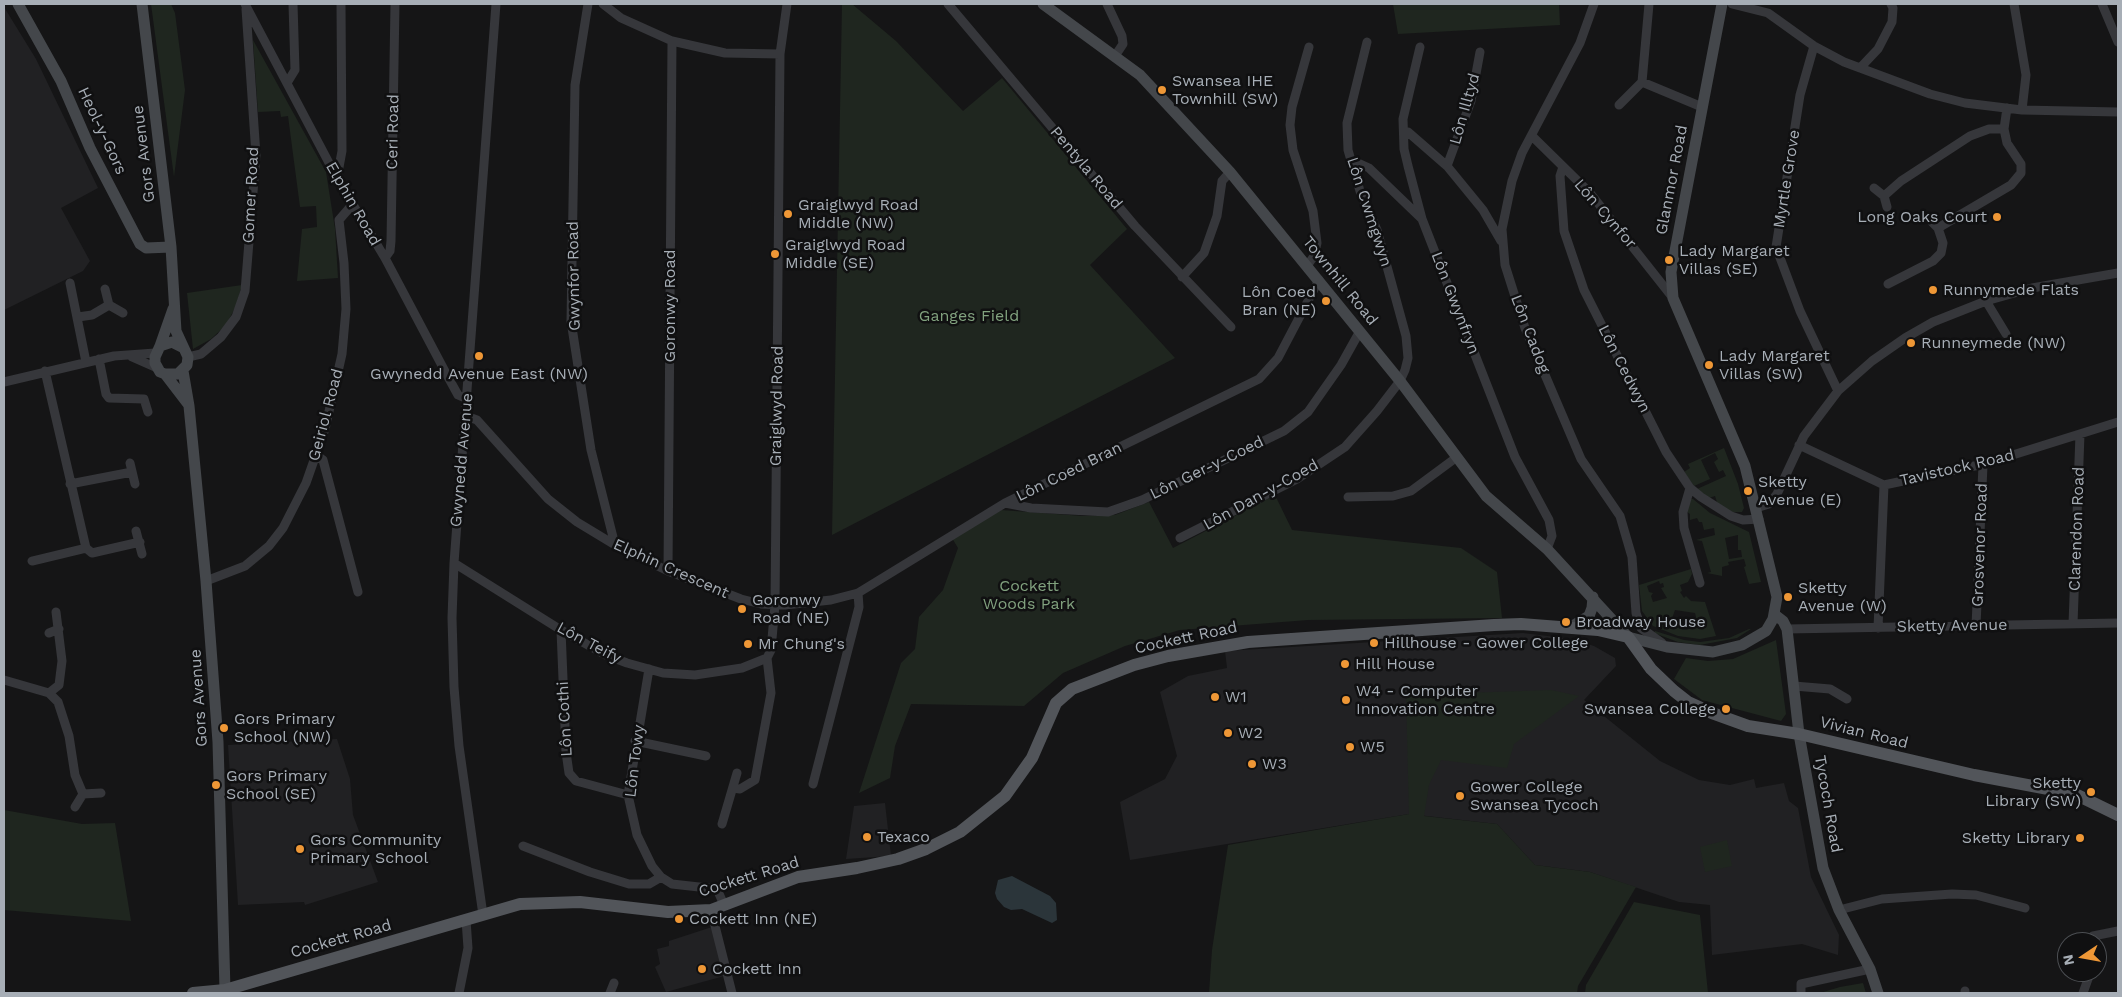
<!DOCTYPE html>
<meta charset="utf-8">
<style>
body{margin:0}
#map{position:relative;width:2122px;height:997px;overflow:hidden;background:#151516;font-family:"Work Sans",sans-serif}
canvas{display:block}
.frame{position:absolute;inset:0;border:5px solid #a7aeb6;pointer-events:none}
.north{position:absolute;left:2057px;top:932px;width:50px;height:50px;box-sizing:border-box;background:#101011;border:1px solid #4c4f53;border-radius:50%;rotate:258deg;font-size:14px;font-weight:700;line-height:20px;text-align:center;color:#a7aeb6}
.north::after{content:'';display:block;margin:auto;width:18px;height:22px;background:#ee9736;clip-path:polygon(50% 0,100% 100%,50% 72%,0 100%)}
</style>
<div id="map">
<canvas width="2122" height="997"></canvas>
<div class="frame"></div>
<div class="north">N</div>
</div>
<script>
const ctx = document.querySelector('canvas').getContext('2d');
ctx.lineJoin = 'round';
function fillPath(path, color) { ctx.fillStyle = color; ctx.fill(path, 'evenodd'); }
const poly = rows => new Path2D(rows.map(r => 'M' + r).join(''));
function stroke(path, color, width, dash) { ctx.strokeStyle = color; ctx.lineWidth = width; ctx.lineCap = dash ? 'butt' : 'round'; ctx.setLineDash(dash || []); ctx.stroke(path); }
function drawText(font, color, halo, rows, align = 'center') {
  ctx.font = font + ' "Work Sans",sans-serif'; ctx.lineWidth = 5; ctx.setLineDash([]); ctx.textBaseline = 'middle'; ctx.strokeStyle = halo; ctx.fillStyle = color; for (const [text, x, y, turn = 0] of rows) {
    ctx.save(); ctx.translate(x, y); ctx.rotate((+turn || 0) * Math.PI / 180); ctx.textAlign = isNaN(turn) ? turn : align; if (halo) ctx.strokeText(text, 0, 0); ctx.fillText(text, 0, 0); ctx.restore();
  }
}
fillPath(poly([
 [4,7,36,59,98,188,61,208,90,261,83,271,4,310],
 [1523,633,1572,639,1594,646,1615,658,1616,666,1584,700,1660,761,1699,780,1730,785,1754,779,1756,788,1784,783,1789,801,1798,808,1811,877,1839,935,1838,955,1802,944,1712,955,1710,905,1679,902,1590,872,1535,865,1497,824,1409,814,1130,860,1120,802,1165,779,1177,756,1160,692,1188,676,1227,668,1225,651],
 [337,739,350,779,353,815,378,882,305,905,304,902,238,905,228,745],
 [885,803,891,856,846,859,854,806],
 [715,926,728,975,666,992,655,967,660,964,657,949,669,946,669,941]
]), '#212123');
fillPath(poly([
 [151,4,171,4,175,13,185,90,174,177],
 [842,4,852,4,896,41,963,111,1002,78,1127,229,1090,265,1175,358,832,535],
 [1393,4,1559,4,1560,25,1398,34],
 [253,40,326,172,335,229,338,278,297,281,302,229,317,227,316,206,300,207,288,116,281,117,280,111,258,112],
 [242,285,236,306,226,325,211,339,193,349,187,293],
 [1724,448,1738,484,1744,508,1742,512,1732,512,1718,505,1715,496,1709,498,1697,489,1726,476,1723,470,1719,472,1714,462,1718,459,1715,453,1701,460,1710,479,1694,486,1684,472,1690,468,1688,464],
 [1275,495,1292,530,1461,548,1497,572,1502,618,1308,620,1180,630,1125,646,1063,673,1024,706,911,704,895,746,890,778,859,793,901,663,915,649,919,617,943,590,958,548,952,538,1001,510,1083,516,1115,515,1149,502,1173,548],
 [1690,499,1693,499,1710,513,1749,532,1761,582,1749,584,1744,567,1746,566,1744,559,1728,562,1729,565,1722,567,1722,576,1707,573,1711,572,1702,541,1696,540,1715,535,1714,528,1704,530,1702,522,1699,522,1697,518,1690,520,1690,514,1687,512],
 [1738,535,1738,550,1741,550,1742,557,1729,559,1725,538],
 [1691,569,1692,574,1688,582,1680,585,1682,591,1680,592,1684,598,1686,596,1691,601,1705,602,1716,636,1700,639,1678,636,1653,626,1642,611,1639,585],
 [1659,581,1660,584,1663,583,1664,587,1661,588,1667,598,1653,602,1651,596,1653,593,1649,592,1647,586],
 [1675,610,1695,613,1696,617,1691,629,1677,624,1676,626,1670,624],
 [1749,629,1751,629,1737,638,1700,645,1678,642,1654,633,1655,631,1684,640,1700,642,1729,638],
 [1776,640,1786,714,1781,721,1702,700,1674,679,1686,658,1708,661,1733,659],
 [1551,690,1579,696,1514,744,1507,768,1441,760,1429,785,1424,816,1497,824,1535,865,1590,872,1636,887,1578,986,1577,993,1209,993,1212,950,1228,845,1409,814,1406,695],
 [4,810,82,824,115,823,131,921,4,910],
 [1727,840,1732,866,1705,872,1700,847],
 [1634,902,1700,915,1708,993,1585,993,1586,985],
 [1863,983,1866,993,1820,993,1840,987]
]), '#1f261f');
fillPath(poly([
 [1012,876,1050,896,1056,903,1057,920,1052,923,1022,909,1011,910,1004,907,997,899,995,893,998,880]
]), '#2b353a');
stroke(poly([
 [245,4,337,178,385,258,448,377,458,395,467,399],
 [588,4,575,85,571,321,591,450,615,545],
 [603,4,621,18,672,41,725,53,780,54],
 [948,4,1135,226,1231,327],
 [1107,4,1122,36,1123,44,1115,56],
 [1594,4,1580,43,1522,153,1512,181,1502,229,1505,265,1525,328,1581,459,1620,516,1632,557,1636,613,1641,628,1662,643],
 [1649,4,1642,82,1702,107],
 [1732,4,1768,13,1814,46,1844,62,1930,94,1965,103,2022,110,2118,112],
 [2014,4,2026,75,2022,110],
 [2102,4,2118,42],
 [1814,46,1800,95,1776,247,1800,311,1838,391],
 [1420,47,1403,119,1404,149,1408,166,1422,219,1515,457,1549,520,1552,536,1547,549],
 [1860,68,1878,49,1892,22,1893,8,1891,4],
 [287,83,295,70,293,4],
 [1619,105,1642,82],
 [1404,132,1408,132,1447,166,1483,210,1501,241],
 [1532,136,1590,193,1673,298],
 [1352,164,1358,163,1369,168,1422,219],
 [1447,166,1471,101,1480,52],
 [1563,167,1560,176,1564,231,1584,290,1666,452,1690,488,1701,497,1731,516,1743,520,1759,519],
 [337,178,342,151,341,4],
 [1874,188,1884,196,1887,207],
 [1884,196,1901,181,1970,136,1989,129,2004,129],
 [1938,228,2011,185,2021,173,2021,164,2007,143,2004,129,2007,108],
 [385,258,390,251,391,241,395,4],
 [1307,266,1314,256,1317,243,1313,211,1293,150,1290,125,1292,107,1309,47],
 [1182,277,1204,253,1217,216,1222,181,1230,172],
 [70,283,86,362],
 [1888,284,1933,261,1941,253,1943,243,1938,228,1930,220],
 [105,289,109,305,123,313],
 [1986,301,2006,334],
 [78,317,92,315,109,305],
 [132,357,157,368],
 [188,357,201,354,221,337,236,317,245,291,256,155,246,9],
 [99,359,106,394,109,398,144,399,148,412],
 [45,371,86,548,92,553,140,542],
 [4,382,114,356,155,353],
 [466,416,477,420,548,499,577,522,615,545,668,571,741,599,761,604,785,605,831,600,858,593,1005,503,1259,379,1278,358,1319,280],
 [1799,445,1884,485,1984,464,2118,422],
 [316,455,323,460,358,592],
 [130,463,135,484],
 [70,484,132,472],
 [1690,488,1683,512,1684,528,1700,583],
 [1348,497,1393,496,1411,491,1457,457],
 [1005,503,1031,508,1108,512,1142,500,1284,431,1308,412,1341,365,1360,331],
 [1756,508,1769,504,1777,494,1804,436,1838,391,1872,361,1905,338,1933,322,1986,301,2032,288,2118,273],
 [136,531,142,554],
 [1180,538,1297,479,1345,447,1377,411,1400,381,1405,370,1408,358,1406,336,1377,230,1360,191,1348,150,1347,123,1367,42],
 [32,561,86,548],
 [454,563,561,630,606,655,627,663,663,673,695,675,742,668,767,658],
 [668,571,672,41],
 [206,581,245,566,269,546,283,528,306,483,325,429,342,354,346,309,344,263,339,220,352,205],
 [2073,624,2080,434],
 [1976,626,1983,465],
 [1878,628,1884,485],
 [1787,629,2118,623],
 [561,630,566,752,569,773,576,781,628,795],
 [49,633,59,629],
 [649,669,628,795,637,835,652,866,661,877,672,884,717,889,724,905],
 [4,680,49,693,58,702,69,736,75,775,83,794],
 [1794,686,1830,689,1847,699],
 [49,693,59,685,62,661,56,612],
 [635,741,706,756],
 [813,784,859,607,858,593],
 [733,788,740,789,755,780,771,693,767,658,771,650,775,605,780,54,787,4],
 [75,807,83,794,101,793],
 [722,824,737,773],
 [523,846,590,872,629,884,649,884,661,877],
 [711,910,732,993],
 [1839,910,1882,899,1952,894,1976,895,2025,908],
 [483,915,459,746,454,687,452,618,454,563,496,4],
 [2088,942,2093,936,2118,931],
 [459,993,468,948,466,920],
 [610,993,614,983],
 [1801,993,1801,984,1870,969],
 [1965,993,1965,991],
 [2083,993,2088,979,2088,972]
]), '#36373b', 9);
stroke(poly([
 [18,4,61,81,90,148,140,244,146,248,171,247],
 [142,4,171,247,176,331,188,357,187,365,178,374,165,374,160,372,155,363,155,357,160,346,172,342,182,347],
 [1043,4,1140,75,1230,172,1400,381,1486,496,1547,549,1628,637,1667,647,1713,652,1742,645,1766,631,1773,619,1777,597,1745,466,1673,298,1671,272,1722,4],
 [160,346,173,309],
 [183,371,189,406,206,581,218,742,225,990],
 [165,374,188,404],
 [1774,614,1783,621,1787,629,1799,734,1823,868,1839,910,1870,969,1878,993],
 [1571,627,1589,616,1592,608,1593,597]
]), '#44474b', 11);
stroke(poly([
 [193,993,225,990,520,904,580,902,668,912,711,910,798,877,857,868,898,859,926,849,960,832,1005,796,1032,758,1056,703,1072,689,1134,665,1168,656,1248,642,1494,625,1521,624,1598,630,1628,637,1651,669,1674,691,1688,702,1712,713,1748,726,1799,734,1974,775,2075,794,2118,815]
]), '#52555a', 12);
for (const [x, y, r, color] of [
 [1162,90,5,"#ee9736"],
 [788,214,5,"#ee9736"],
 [1997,217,5,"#ee9736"],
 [775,254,5,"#ee9736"],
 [1669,260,5,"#ee9736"],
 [1933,290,5,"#ee9736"],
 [1326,301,5,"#ee9736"],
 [1911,343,5,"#ee9736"],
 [479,356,5,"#ee9736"],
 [1709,365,5,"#ee9736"],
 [1748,491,5,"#ee9736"],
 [1788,597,5,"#ee9736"],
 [742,609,5,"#ee9736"],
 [1566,622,5,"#ee9736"],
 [1374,643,5,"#ee9736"],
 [748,644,5,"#ee9736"],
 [1345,664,5,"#ee9736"],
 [1215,697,5,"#ee9736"],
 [1346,700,5,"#ee9736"],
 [1726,709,5,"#ee9736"],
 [224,728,5,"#ee9736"],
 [1228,733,5,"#ee9736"],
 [1350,747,5,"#ee9736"],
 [1252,764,5,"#ee9736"],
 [216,785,5,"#ee9736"],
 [2091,792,5,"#ee9736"],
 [1460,796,5,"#ee9736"],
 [867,837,5,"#ee9736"],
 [2080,838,5,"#ee9736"],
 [300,849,5,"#ee9736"],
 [679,919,5,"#ee9736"],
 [702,969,5,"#ee9736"]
]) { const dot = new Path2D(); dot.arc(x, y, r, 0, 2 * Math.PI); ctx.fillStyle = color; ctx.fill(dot); stroke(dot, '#101011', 2); }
drawText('16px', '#a7aeb6', '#101011', [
 ["Swansea IHE",1172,81],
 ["Townhill (SW)",1172,99],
 ["Graiglwyd Road",798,205],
 ["Middle (NW)",798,223],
 ["Long Oaks Court",1987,217,"right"],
 ["Graiglwyd Road",785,245],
 ["Middle (SE)",785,263],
 ["Lady Margaret",1679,251],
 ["Villas (SE)",1679,269],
 ["Runnymede Flats",1943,290],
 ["Lôn Coed",1316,292,"right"],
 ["Bran (NE)",1316,310,"right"],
 ["Runneymede (NW)",1921,343],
 ["Lady Margaret",1719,356],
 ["Villas (SW)",1719,374],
 ["Gwynedd Avenue East (NW)",479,374,"center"],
 ["Sketty",1758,482],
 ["Avenue (E)",1758,500],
 ["Sketty",1798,588],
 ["Avenue (W)",1798,606],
 ["Goronwy",752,600],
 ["Road (NE)",752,618],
 ["Broadway House",1576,622],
 ["Hillhouse - Gower College",1384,643],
 ["Mr Chung's",758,644],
 ["Hill House",1355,664],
 ["W4 - Computer",1356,691],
 ["Innovation Centre",1356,709],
 ["W1",1225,697],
 ["Swansea College",1716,709,"right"],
 ["Gors Primary",234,719],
 ["School (NW)",234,737],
 ["W2",1238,733],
 ["W5",1360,747],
 ["W3",1262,764],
 ["Gors Primary",226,776],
 ["School (SE)",226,794],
 ["Sketty",2081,783,"right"],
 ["Library (SW)",2081,801,"right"],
 ["Gower College",1470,787],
 ["Swansea Tycoch",1470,805],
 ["Texaco",877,837],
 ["Sketty Library",2070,838,"right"],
 ["Gors Community",310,840],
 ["Primary School",310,858],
 ["Cockett Inn (NE)",689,919],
 ["Cockett Inn",712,969]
], 'left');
drawText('16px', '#a7aeb6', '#101011', [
 ["Lôn Illtyd",1465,109,-74],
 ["Heol-y-Gors",102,131,65],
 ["Ceri Road",393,132,-89],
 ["Gors Avenue",144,154,-97],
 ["Pentyla Road",1086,168,50],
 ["Myrtle Grove",1787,179,-81],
 ["Glanmor Road",1672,180,-79],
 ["Gomer Road",251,195,-87],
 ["Elphin Road",353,204,60],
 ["Lôn Cwmgwyn",1369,212,72],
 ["Lôn Cynfor",1605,214,49],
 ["Gwynfor Road",574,276,-91],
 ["Townhill Road",1340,281,51],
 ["Lôn Gwynfryn",1455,303,69],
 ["Goronwy Road",670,306,-90],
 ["Lôn Cadog",1530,334,69],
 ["Lôn Cedwyn",1624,369,63],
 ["Graiglwyd Road",777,406,-89],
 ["Geiriol Road",326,415,-75],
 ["Gwynedd Avenue",462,460,-85],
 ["Lôn Ger-y-Coed",1207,468,-26],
 ["Tavistock Road",1957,468,-13],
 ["Lôn Coed Bran",1069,472,-26],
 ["Lôn Dan-y-Coed",1261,495,-29],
 ["Clarendon Road",2077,529,-88],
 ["Grosvenor Road",1980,545,-88],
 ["Elphin Crescent",671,569,24],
 ["Sketty Avenue",1952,626,-1],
 ["Cockett Road",1186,638,-12],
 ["Lôn Teify",589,643,28],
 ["Gors Avenue",199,698,-94],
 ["Lôn Cothi",565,719,-93],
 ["Vivian Road",1864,733,14],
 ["Lôn Towy",635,761,-83],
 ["Tycoch Road",1828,804,80],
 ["Cockett Road",749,877,-17],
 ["Cockett Road",341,939,-16]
]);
drawText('16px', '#81a17e', '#101011', [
 ["Ganges Field",969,316],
 ["Cockett",1029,586],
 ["Woods Park",1029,604]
]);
</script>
